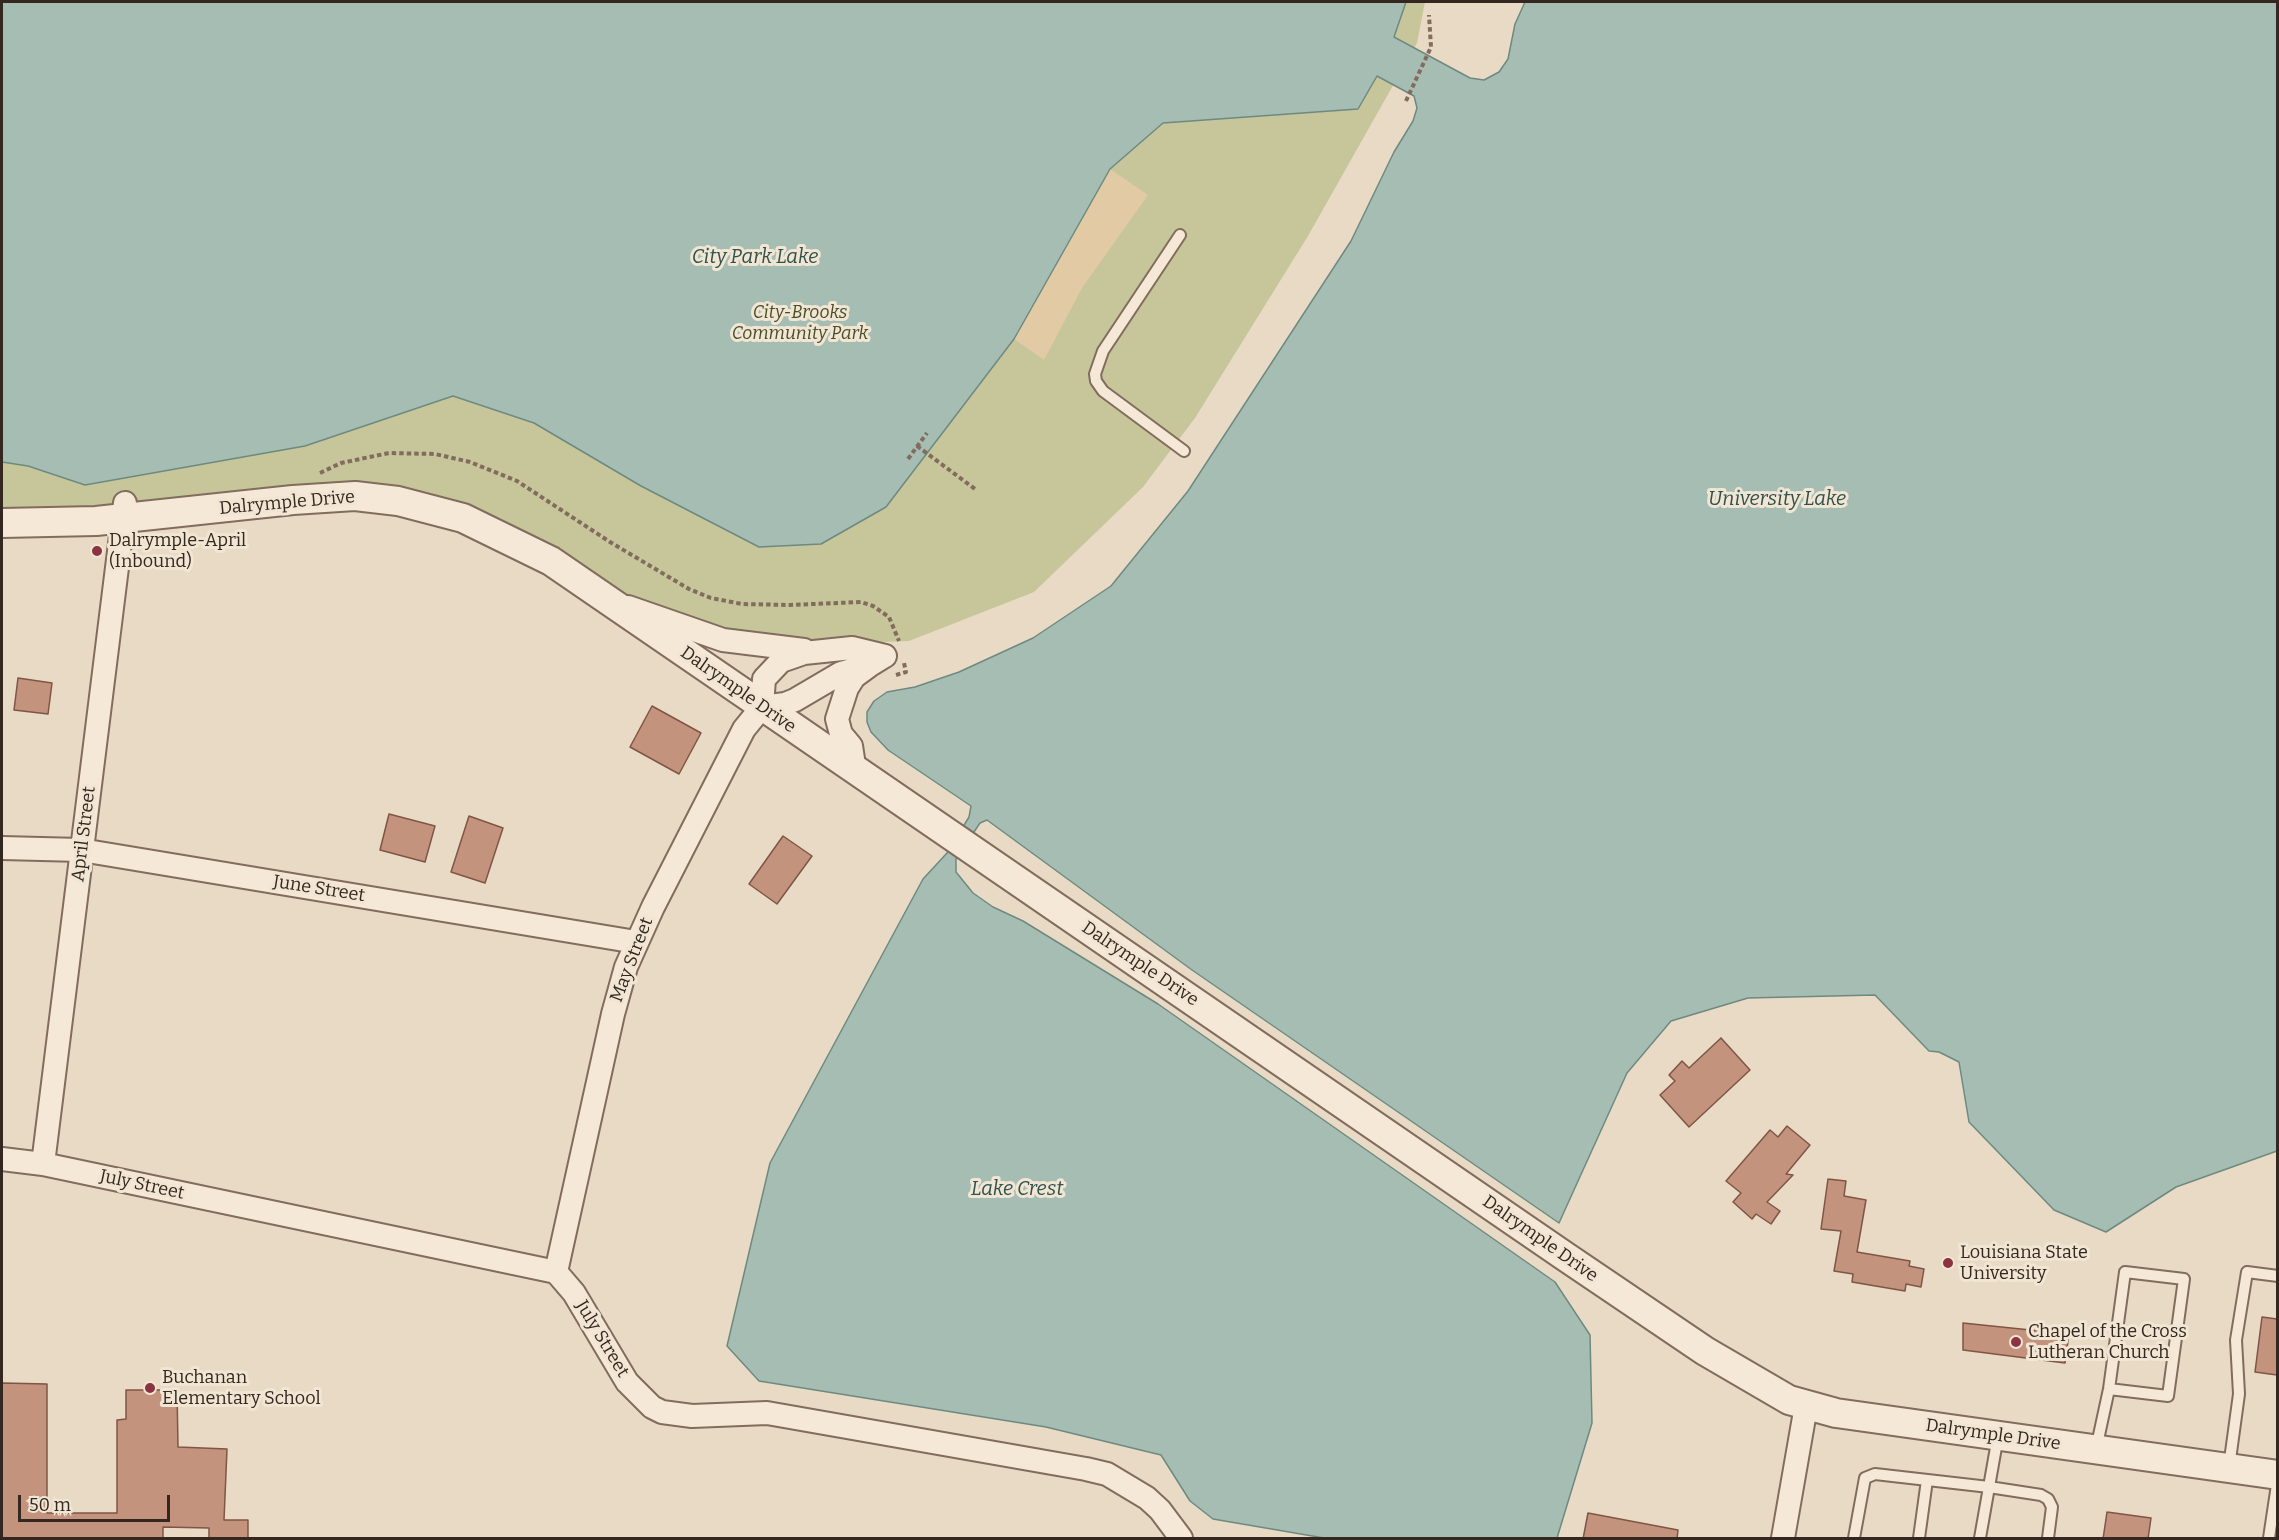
<!DOCTYPE html>
<style>
body{margin:0}
#map{position:relative;width:2279px;height:1540px;overflow:hidden;background:#e9dac5;font-family:Bitter,serif}
canvas{display:block}
.frame{position:absolute;inset:0;border:3px solid #34271f;pointer-events:none}
.scale{position:absolute;left:18px;top:1495px;width:152px;height:27px;box-sizing:border-box;border:3px solid #34271f;border-top:0;padding-left:8px;font-size:18px;line-height:21px;white-space:nowrap;color:#34271f;-webkit-text-stroke:4px #f1e5d3;paint-order:stroke}
</style>
<div id="map">
<canvas width="2279" height="1540"></canvas>
<div class="frame"></div>
<div class="scale">50 m</div>
</div>
<script>
const ctx = document.querySelector('canvas').getContext('2d');
ctx.lineJoin = 'round';
function fillPath(path, color) { ctx.fillStyle = color; ctx.fill(path, 'evenodd'); }
const poly = rows => new Path2D(rows.map(r => 'M' + r).join(''));
function stroke(path, color, width, dash) { ctx.strokeStyle = color; ctx.lineWidth = width; ctx.lineCap = dash ? 'butt' : 'round'; ctx.setLineDash(dash || []); ctx.stroke(path); }
function drawText(font, color, halo, rows, align = 'center') {
  ctx.font = font + ' Bitter,serif'; ctx.lineWidth = 6; ctx.setLineDash([]); ctx.textBaseline = 'middle'; ctx.strokeStyle = halo; ctx.fillStyle = color; for (const [text, x, y, turn = 0] of rows) {
    ctx.save(); ctx.translate(x, y); ctx.rotate((+turn || 0) * Math.PI / 180); ctx.textAlign = isNaN(turn) ? turn : align; if (halo) ctx.strokeText(text, 0, 0); ctx.fillText(text, 0, 0); ctx.restore();
  }
}
fillPath(poly([
 [2,2,1425,2,1417,43,1308,236,1195,418,1143,487,1034,592,909,641,757,647,610,601,398,501,2,519]
]), '#c6c69a');
fillPath(poly([
 [1110,169,1148,195,1082,288,1044,360,1014,339]
]), '#e2cba4');
const water = poly([
 [2,2,1406,2,1394,37,1470,78,1484,80,1499,72,1508,59,1515,24,1525,2,2277,2,2277,1151,2176,1187,2106,1232,2054,1210,1969,1122,1959,1062,1939,1052,1929,1051,1875,995,1748,998,1671,1021,1627,1073,1559,1223,1192,970,987,820,980,823,956,859,956,872,973,893,993,907,1023,921,1158,1004,1555,1282,1590,1335,1592,1423,1557,1538,1324,1538,1213,1519,1190,1501,1161,1455,1046,1427,759,1381,727,1346,770,1163,923,879,947,853,969,817,971,806,888,750,871,732,867,722,867,712,874,701,887,692,915,687,959,672,1033,638,1111,586,1188,491,1351,241,1394,152,1413,121,1417,108,1414,96,1377,76,1358,109,1163,123,1110,169,1014,339,886,507,821,544,759,547,641,486,534,423,453,396,305,446,85,485,28,466,2,462,2,2]
]);
fillPath(water, '#a6bdb3');
stroke(water, '#6e8a80', 1.5);
const building = poly([
 [18,678,52,683,48,714,14,710,18,678],
 [652,706,701,733,679,774,630,747,652,706],
 [389,814,435,826,425,862,380,850,389,814],
 [469,816,503,828,485,883,451,872,469,816],
 [783,836,812,856,777,904,749,884,783,836],
 [1721,1038,1750,1070,1689,1127,1660,1095,1675,1081,1669,1075,1682,1061,1689,1068,1721,1038],
 [1787,1126,1810,1145,1786,1174,1793,1175,1767,1202,1780,1211,1771,1224,1756,1214,1752,1219,1733,1202,1741,1193,1726,1181,1770,1130,1778,1137,1787,1126],
 [1828,1179,1846,1181,1844,1196,1866,1200,1857,1252,1910,1261,1909,1266,1924,1269,1921,1287,1906,1284,1905,1291,1852,1282,1853,1274,1834,1271,1841,1231,1821,1229,1828,1179],
 [2262,1317,2277,1319,2277,1375,2255,1372,2262,1317],
 [1963,1323,2069,1334,2065,1363,1963,1350,1963,1323],
 [2,1383,47,1384,47,1513,117,1513,117,1420,126,1419,126,1390,177,1390,178,1447,227,1449,224,1520,248,1520,248,1539,209,1539,209,1528,163,1527,163,1539,2,1539,2,1383],
 [2107,1512,2151,1518,2148,1539,2103,1539,2107,1512],
 [1588,1513,1678,1530,1677,1539,1583,1539,1588,1513]
]);
fillPath(building, '#c4937e');
stroke(building, '#7f5545', 1.5);
const service = poly([
 [1180,235,1103,351,1095,374,1096,381,1103,391,1184,451],
 [2096,1449,2109,1389,2125,1272,2184,1279,2168,1396,2109,1389],
 [2229,1467,2239,1394,2236,1340,2247,1272,2278,1276],
 [1854,1538,1865,1478,1875,1474,1989,1487,1998,1436],
 [1919,1538,1927,1480],
 [1980,1538,1989,1487,2041,1495,2048,1499,2052,1507,2048,1538],
 [2269,1538,2278,1478]
]);
const minor = poly([
 [628,607,723,640,804,650],
 [762,707,785,704,795,700,841,673,872,664,885,656],
 [855,772,851,746,841,734,837,719,847,688,854,677,869,666],
 [2,848,81,850,636,942],
 [2,1159,43,1164,556,1272,574,1293,627,1382,652,1407,662,1412,692,1416,767,1413,1086,1469,1107,1474,1147,1498,1160,1510,1181,1538],
 [43,1164,125,503],
 [556,1272,613,1014,626,967,653,907,744,729,762,707,764,679,781,661,804,653,852,648,885,656],
 [1783,1538,1806,1406]
]);
const tertiary = poly([
 [2,523,96,521,293,500,355,496,398,501,463,518,551,561,1566,1257,1705,1351,1789,1400,1836,1413,2278,1475]
]);
stroke(service, '#826c5d', 14);
stroke(minor, '#826c5d', 26);
stroke(tertiary, '#826c5d', 32);
stroke(poly([
 [1406,101,1431,47,1429,15],
 [917,446,975,489],
 [908,459,927,433],
 [320,473,341,463,389,453,435,454,470,462,517,481,610,542,689,589,711,598,742,604,790,605,861,602,873,606,889,617,899,641],
 [896,675,906,672,904,663]
]), '#826c5d', 4, [4.5, 3]);
stroke(service, '#f5e8d7', 10);
stroke(minor, '#f5e8d7', 22);
stroke(tertiary, '#f5e8d7', 28);
for (const [x, y, r, color] of [
 [97,551,6,"#8b333e"],
 [1948,1263,6,"#8b333e"],
 [2016,1342,6,"#8b333e"],
 [150,1388,6,"#8b333e"]
]) { const dot = new Path2D(); dot.arc(x, y, r, 0, 2 * Math.PI); ctx.fillStyle = color; ctx.fill(dot); stroke(dot, '#f1e5d3', 2); }
drawText('italic 18px', '#494e28', '#f1e5d3', [
 ["City-Brooks",800,313],
 ["Community Park",800,334]
]);
drawText('18px', '#34271f', '#f1e5d3', [
 ["Dalrymple Drive",287,503,-5],
 ["Dalrymple Drive",738,690,35],
 ["April Street",84,834,-83],
 ["June Street",319,889,9],
 ["May Street",632,960,-69],
 ["Dalrymple Drive",1140,964,34],
 ["July Street",142,1185,12],
 ["Dalrymple Drive",1540,1239,35],
 ["July Street",602,1339,59],
 ["Dalrymple Drive",1993,1435,8]
]);
drawText('18px', '#34271f', '#f1e5d3', [
 ["Dalrymple-April",109,541],
 ["(Inbound)",109,562],
 ["Louisiana State",1960,1253],
 ["University",1960,1274],
 ["Chapel of the Cross",2028,1332],
 ["Lutheran Church",2028,1353],
 ["Buchanan",162,1378],
 ["Elementary School",162,1399]
], 'left');
drawText('italic 20px', '#30524c', '#f1e5d3', [
 ["City Park Lake",755,257],
 ["University Lake",1777,499],
 ["Lake Crest",1017,1189]
]);
</script>
